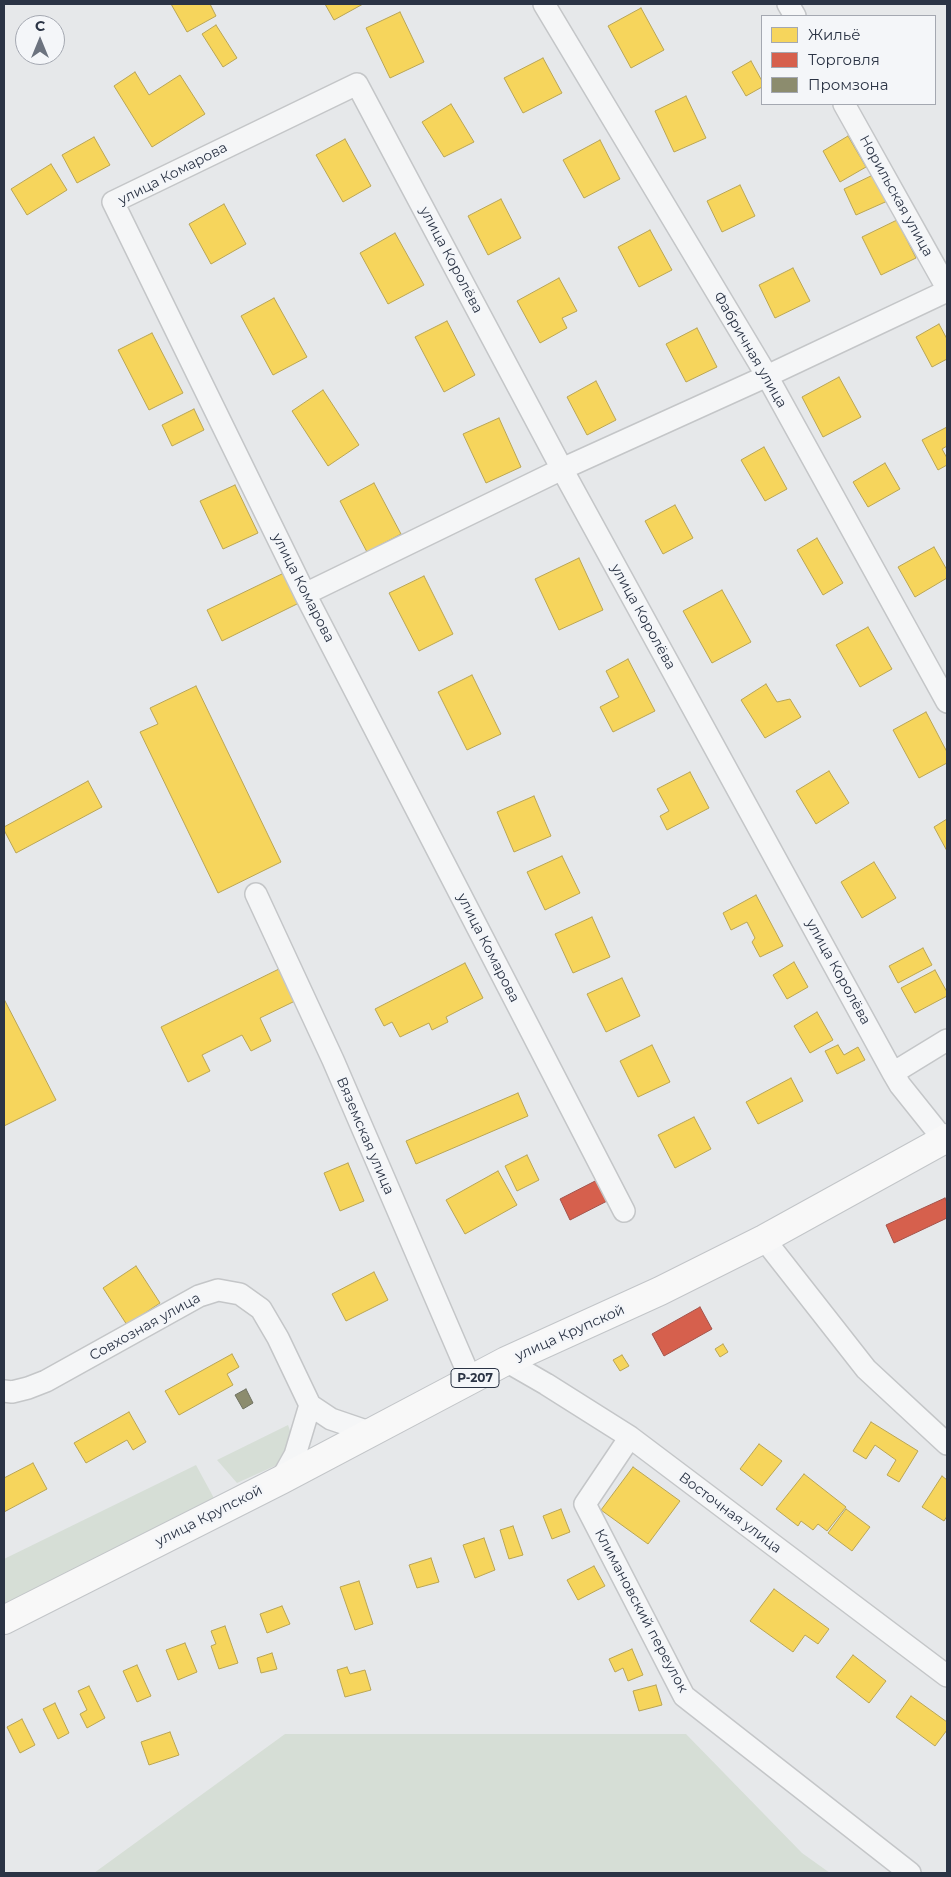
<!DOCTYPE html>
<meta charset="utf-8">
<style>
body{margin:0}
#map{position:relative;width:951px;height:1877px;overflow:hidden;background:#e6e8ea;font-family:Montserrat,sans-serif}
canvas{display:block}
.frame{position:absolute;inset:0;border:5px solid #2b3445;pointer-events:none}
.legend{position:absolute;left:761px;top:15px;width:175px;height:90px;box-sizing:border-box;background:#f4f6f9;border:1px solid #a4a8b1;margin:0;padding:6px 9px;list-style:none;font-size:15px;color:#2b3445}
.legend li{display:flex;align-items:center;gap:10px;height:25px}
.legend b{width:25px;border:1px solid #a4a8b1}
.north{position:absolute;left:15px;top:15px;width:50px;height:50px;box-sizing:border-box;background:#f4f6f9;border:1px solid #a4a8b1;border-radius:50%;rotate:0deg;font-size:14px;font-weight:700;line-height:20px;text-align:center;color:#2b3445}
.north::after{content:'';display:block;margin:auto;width:18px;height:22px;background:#6c737f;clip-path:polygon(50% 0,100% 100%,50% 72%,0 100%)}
</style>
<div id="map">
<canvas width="951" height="1877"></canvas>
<div class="frame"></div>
<ul class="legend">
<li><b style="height:14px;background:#f6d55c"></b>Жильё</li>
<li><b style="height:14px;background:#d6604d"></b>Торговля</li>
<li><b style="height:14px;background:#8c8c6e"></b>Промзона</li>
</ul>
<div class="north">С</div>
</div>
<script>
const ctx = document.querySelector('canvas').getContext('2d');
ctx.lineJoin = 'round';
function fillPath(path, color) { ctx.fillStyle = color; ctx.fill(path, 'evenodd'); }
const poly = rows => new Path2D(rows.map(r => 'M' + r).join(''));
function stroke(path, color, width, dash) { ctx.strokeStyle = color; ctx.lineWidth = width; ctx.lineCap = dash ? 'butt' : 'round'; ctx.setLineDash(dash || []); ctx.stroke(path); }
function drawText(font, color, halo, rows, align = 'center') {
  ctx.font = font + ' Montserrat,sans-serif'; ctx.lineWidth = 5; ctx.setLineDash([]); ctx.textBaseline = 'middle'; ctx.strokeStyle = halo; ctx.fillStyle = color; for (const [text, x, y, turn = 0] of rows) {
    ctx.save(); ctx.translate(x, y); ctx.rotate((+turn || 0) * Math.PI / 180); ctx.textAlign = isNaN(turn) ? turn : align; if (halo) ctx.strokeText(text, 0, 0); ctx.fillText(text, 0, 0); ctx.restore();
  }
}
fillPath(poly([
 [288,1425,299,1455,237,1483,217,1460],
 [196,1465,215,1500,4,1607,4,1559],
 [285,1734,686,1734,802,1853,830,1873,94,1873]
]), '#d6ded6');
const homes = poly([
 [171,4,210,4,216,16,187,32,171,4],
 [325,4,363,4,334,20,325,4],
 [641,8,664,50,631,68,608,26,641,8],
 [400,12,424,62,390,78,366,28,400,12],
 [216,25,237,58,223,67,202,34,216,25],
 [543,58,562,93,523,113,504,78,543,58],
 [751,61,762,81,762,87,746,96,732,72,751,61],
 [135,72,149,95,180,75,205,114,152,147,114,86,135,72],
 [686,96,706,138,674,152,655,111,686,96],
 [451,104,474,142,444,157,422,122,451,104],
 [848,136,866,167,840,182,823,151,848,136],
 [94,137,110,165,77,183,62,155,94,137],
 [345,139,371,186,343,202,316,155,345,139],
 [600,140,620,179,584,198,563,160,600,140],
 [51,164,67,190,27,215,11,189,51,164],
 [879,172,892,199,856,215,844,189,879,172],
 [740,185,755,216,722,232,707,201,740,185],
 [501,199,521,238,488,255,468,216,501,199],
 [224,204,246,244,211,264,189,224,224,204],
 [897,220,916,258,881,275,862,237,897,220],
 [650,230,672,270,639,287,618,247,650,230],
 [395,233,424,285,388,304,360,253,395,233],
 [793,268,810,301,775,318,759,285,793,268],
 [559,278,577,311,562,318,567,328,540,343,517,301,559,278],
 [274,298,307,357,273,375,241,316,274,298],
 [447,321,475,375,444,392,415,337,447,321],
 [939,324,947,339,947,359,932,367,916,337,939,324],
 [697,328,717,367,686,382,666,344,697,328],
 [152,333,183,393,149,410,118,350,152,333],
 [839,377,861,417,823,437,802,397,839,377],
 [596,381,616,420,587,435,567,397,596,381],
 [323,390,359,445,328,466,292,411,323,390],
 [194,409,204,430,172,446,162,425,194,409],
 [499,418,521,467,486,483,463,434,499,418],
 [947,427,947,446,942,449,947,458,947,465,938,470,922,440,947,427],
 [764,447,787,489,765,501,741,460,764,447],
 [885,463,900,489,868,507,853,482,885,463],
 [374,483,401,534,367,552,340,501,374,483],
 [235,485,258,533,223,549,200,501,235,485],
 [675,505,693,538,663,554,645,521,675,505],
 [817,538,843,583,823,595,797,550,817,538],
 [934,547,947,570,947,578,915,597,898,567,934,547],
 [579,558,603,610,559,630,535,579,579,558],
 [286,572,301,602,222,641,207,610,286,572],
 [424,576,453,634,419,651,389,593,424,576],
 [722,590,751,642,712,663,683,611,722,590],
 [868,627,892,669,860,687,836,645,868,627],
 [628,659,655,711,613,732,600,707,619,697,606,671,628,659],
 [472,675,501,734,467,750,438,692,472,675],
 [766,684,777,702,790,699,801,717,765,738,741,700,766,684],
 [196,686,281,862,218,893,140,732,158,724,150,708,196,686],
 [926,712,947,752,947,763,919,778,893,730,926,712],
 [829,771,849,803,816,824,796,791,829,771],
 [690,772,709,808,667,830,660,816,669,811,657,789,690,772],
 [88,781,102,807,16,853,4,830,4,827,88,781],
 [534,796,551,836,514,852,497,812,534,796],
 [947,819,947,851,934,827,947,819],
 [562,856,580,893,545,910,527,872,562,856],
 [874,862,896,898,862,918,841,882,874,862],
 [756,895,783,946,760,957,752,942,755,938,747,922,731,930,723,913,756,895],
 [592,917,610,957,573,973,555,934,592,917],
 [923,948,932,965,898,983,889,966,923,948],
 [794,962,808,987,787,999,773,975,794,962],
 [465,963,483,998,446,1017,448,1022,432,1030,429,1023,400,1037,392,1022,384,1026,375,1009,465,963],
 [279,969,295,1001,260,1018,271,1041,251,1051,242,1035,202,1055,210,1071,188,1082,161,1027,279,969],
 [935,970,947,992,947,996,915,1013,901,988,935,970],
 [622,978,640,1016,606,1032,587,994,622,978],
 [4,999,56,1100,4,1126,4,999],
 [817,1012,833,1040,810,1053,794,1026,817,1012],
 [652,1045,670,1082,638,1097,620,1061,652,1045],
 [838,1045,844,1055,858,1047,865,1060,837,1074,825,1051,838,1045],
 [791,1078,803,1101,758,1124,746,1102,791,1078],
 [518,1093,528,1116,416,1164,406,1141,518,1093],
 [694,1117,711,1149,675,1168,658,1135,694,1117],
 [527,1155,539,1180,517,1191,505,1166,527,1155],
 [348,1163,364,1201,340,1211,324,1173,348,1163],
 [498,1171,517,1205,465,1234,446,1200,498,1171],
 [136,1266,160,1303,127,1325,103,1288,136,1266],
 [374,1272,388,1300,346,1321,332,1294,374,1272],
 [723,1344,728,1352,720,1357,715,1349,723,1344],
 [232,1354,239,1367,227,1374,233,1385,179,1415,165,1391,232,1354],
 [622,1355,629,1366,620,1371,613,1360,622,1355],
 [129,1412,146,1442,133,1450,127,1440,86,1463,74,1443,129,1412],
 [871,1422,918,1451,899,1482,887,1475,896,1460,875,1445,866,1459,853,1451,871,1422],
 [759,1444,782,1461,762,1486,740,1469,759,1444],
 [33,1463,47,1489,4,1512,4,1478,33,1463],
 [633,1467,680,1501,648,1544,601,1510,633,1467],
 [804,1474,846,1507,827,1531,818,1524,813,1530,801,1521,798,1526,776,1509,804,1474],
 [942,1476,947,1480,947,1516,944,1521,922,1507,942,1476],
 [561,1509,570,1532,552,1539,543,1516,561,1509],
 [846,1509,870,1527,852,1551,828,1533,846,1509],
 [513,1526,523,1555,509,1559,500,1530,513,1526],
 [484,1538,495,1570,475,1578,463,1545,484,1538],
 [431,1558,439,1582,417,1588,409,1565,431,1558],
 [594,1566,605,1586,578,1600,567,1580,594,1566],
 [359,1581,373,1624,355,1630,340,1587,359,1581],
 [774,1589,829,1629,818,1644,805,1635,793,1652,750,1621,774,1589],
 [282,1606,290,1624,267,1633,260,1614,282,1606],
 [225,1626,238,1663,219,1669,211,1646,216,1644,211,1631,225,1626],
 [185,1643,197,1672,178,1680,166,1650,185,1643],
 [632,1649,643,1675,628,1681,623,1668,615,1672,609,1659,632,1649],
 [272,1653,277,1669,261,1673,257,1658,272,1653],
 [853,1655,886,1681,869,1703,836,1677,853,1655],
 [137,1665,151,1696,137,1702,123,1671,137,1665],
 [347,1667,350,1674,365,1670,371,1690,345,1697,337,1670,347,1667],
 [656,1685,662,1705,639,1711,633,1691,656,1685],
 [89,1686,105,1718,87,1728,80,1714,87,1710,78,1691,89,1686],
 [911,1696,947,1722,947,1730,935,1746,896,1717,911,1696],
 [55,1703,69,1733,58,1739,43,1709,55,1703],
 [22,1719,35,1745,20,1753,7,1727,22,1719],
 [170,1732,179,1755,149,1765,141,1742,170,1732]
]);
fillPath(homes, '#f6d55c');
stroke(homes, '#b9a555', 1);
const shops = poly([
 [601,1178,611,1199,570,1220,560,1199,601,1178],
 [945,1198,947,1202,947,1218,894,1243,886,1225,945,1198],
 [700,1307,712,1329,664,1356,652,1334,700,1307]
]);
fillPath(shops, '#d6604d');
stroke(shops, '#a3534b', 1);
const industry = poly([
 [246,1389,253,1403,243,1409,235,1395,246,1389]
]);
fillPath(industry, '#8c8c6e');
stroke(industry, '#6f7262', 1);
const street = poly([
 [544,4,767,376,947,702],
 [788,4,795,16],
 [844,104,947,288],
 [305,594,562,469,767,376,947,291],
 [256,894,333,1060,471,1380],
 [893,1073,947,1040],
 [624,1211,305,594,113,202,357,84,562,469,893,1073,900,1085,944,1140],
 [764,1239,866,1369,947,1444],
 [506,1361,546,1384,630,1437,947,1676],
 [4,1391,12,1392,28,1388,46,1381,199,1296,218,1290,240,1294,261,1309,278,1338,310,1405,331,1419,372,1433],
 [630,1437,585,1504,684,1696,910,1873],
 [281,1480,295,1455,310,1405]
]);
const primary = poly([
 [4,1620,281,1480,506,1361,660,1291,764,1239,947,1138]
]);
stroke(street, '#c4c6c8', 24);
stroke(primary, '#c2c5c8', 30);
stroke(street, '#f5f6f7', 21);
stroke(primary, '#f8f8f8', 28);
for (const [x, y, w] of [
 [475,1378,48]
]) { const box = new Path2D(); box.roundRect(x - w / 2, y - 9.5, w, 19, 4); ctx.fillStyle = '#f4f6f9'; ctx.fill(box); stroke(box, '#2b3445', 1); }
drawText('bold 12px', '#2b3445', null, [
 ["Р-207",475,1378]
]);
drawText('14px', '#2b3445', '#f4f6f9', [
 ["улица Комарова",173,174,-27],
 ["Норильская улица",896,196,61],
 ["улица Королёва",451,260,62],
 ["Фабричная улица",750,350,60],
 ["улица Комарова",303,588,63],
 ["улица Королёва",643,617,61],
 ["улица Комарова",488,948,63],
 ["улица Королёва",838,972,61],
 ["Вяземская улица",365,1136,67],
 ["Совхозная улица",145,1327,-29],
 ["улица Крупской",570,1333,-24],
 ["Восточная улица",730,1513,37],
 ["улица Крупской",209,1516,-27],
 ["Климановский переулок",641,1611,62]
]);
</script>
